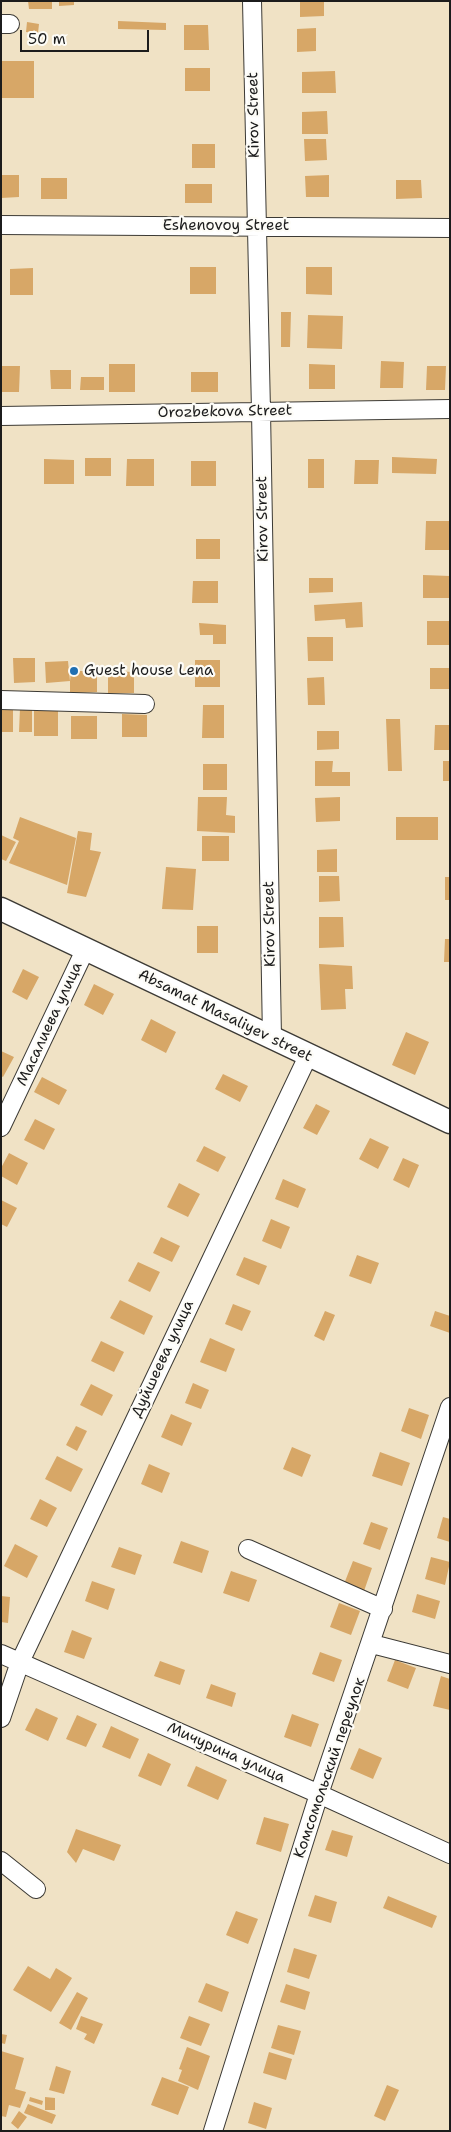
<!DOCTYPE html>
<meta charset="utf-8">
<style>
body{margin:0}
#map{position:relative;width:451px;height:2132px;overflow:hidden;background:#f0e2c5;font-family:"Shantell Sans",sans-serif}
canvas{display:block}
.frame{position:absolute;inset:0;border:2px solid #1c1c1c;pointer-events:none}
.scale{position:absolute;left:20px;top:30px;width:129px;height:22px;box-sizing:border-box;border:2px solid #1c1c1c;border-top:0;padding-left:6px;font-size:15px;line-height:18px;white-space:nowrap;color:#1c1c1c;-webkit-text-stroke:4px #fdfcf7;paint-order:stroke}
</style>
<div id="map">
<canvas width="451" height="2132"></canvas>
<div class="frame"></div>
<div class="scale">50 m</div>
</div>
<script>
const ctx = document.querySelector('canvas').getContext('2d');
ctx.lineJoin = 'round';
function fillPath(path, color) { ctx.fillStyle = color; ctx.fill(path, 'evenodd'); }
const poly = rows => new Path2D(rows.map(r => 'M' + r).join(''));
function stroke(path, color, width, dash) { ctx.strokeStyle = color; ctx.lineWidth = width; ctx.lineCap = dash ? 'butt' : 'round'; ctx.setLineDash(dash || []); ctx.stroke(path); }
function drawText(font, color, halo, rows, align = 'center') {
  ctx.font = font + ' "Shantell Sans",sans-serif'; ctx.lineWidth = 4.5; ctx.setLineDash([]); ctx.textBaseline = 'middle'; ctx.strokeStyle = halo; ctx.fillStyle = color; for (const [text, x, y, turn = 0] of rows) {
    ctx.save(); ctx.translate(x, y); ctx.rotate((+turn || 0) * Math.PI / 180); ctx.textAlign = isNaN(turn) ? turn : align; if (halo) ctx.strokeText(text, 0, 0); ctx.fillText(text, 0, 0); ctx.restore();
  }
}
fillPath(poly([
 [28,1,52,1,52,9,29,9],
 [59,1,74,1,74,5,59,6],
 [300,1,324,1,324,16,300,17],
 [118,21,166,23,166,30,118,29],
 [27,22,39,24,38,33,26,32],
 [184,25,208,25,209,50,184,50],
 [316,28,316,51,297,52,297,29],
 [1,61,34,61,34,98,1,98],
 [185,68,210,68,210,91,185,91],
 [335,71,336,93,302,93,302,72],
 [327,111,328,134,302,134,302,112],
 [304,139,326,139,327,160,305,161],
 [192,144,215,144,215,168,192,168],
 [1,175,19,175,19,197,1,198],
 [329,175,329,197,306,197,305,176],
 [41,178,67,178,67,199,41,199],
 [396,180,421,180,422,198,396,199],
 [185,184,212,184,212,203,185,203],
 [190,267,216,267,216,294,190,294],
 [306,267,332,267,332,295,306,294],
 [33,268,33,295,10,295,10,269],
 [281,312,291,312,290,347,281,347],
 [308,315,343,316,342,349,307,348],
 [381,361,404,362,403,388,380,388],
 [109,364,135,364,135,392,109,392],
 [309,364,335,365,335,389,309,389],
 [1,366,20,366,19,392,1,392],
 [427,366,446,366,445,390,426,390],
 [50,370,71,370,71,389,51,389],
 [191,372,218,372,218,392,191,392],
 [81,377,104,377,104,390,80,390],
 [392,457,437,459,436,474,392,473],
 [85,458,111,458,111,476,85,476],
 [44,459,74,460,74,484,44,484],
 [127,459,154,459,154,486,126,486],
 [308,459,324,459,324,488,308,488],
 [355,460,379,460,378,484,354,484],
 [191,461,216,461,216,486,191,486],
 [426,521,450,521,450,550,425,550],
 [196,539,220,539,220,559,196,559],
 [423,575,450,576,450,598,423,598],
 [309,578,333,578,333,592,309,593],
 [193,581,218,581,218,603,192,603],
 [362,602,363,627,346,628,345,619,315,621,314,605],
 [427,621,450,621,450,645,427,645],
 [199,623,226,625,226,644,213,644,213,635,200,635],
 [307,637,333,637,333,661,308,661],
 [13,658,35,658,35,682,14,683],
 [195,660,220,660,220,687,195,687],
 [68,661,70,681,71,671,97,671,97,692,70,693,70,681,46,683,45,662],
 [430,668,450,668,450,689,430,689],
 [108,671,134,672,134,693,108,693],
 [324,677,325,705,308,705,307,678],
 [203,705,224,705,224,738,202,738],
 [1,707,13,707,13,732,1,732],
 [20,708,32,708,32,732,19,732],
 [34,708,58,708,58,736,34,736],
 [122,714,147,715,147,737,122,737],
 [71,716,97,716,97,739,71,739],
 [386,719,400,719,402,771,388,771],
 [435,725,450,725,450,750,434,750],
 [317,731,339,731,339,749,317,750],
 [315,761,333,761,332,772,350,772,350,786,315,786],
 [443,761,450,761,450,781,443,781],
 [203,764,227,764,227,790,203,790],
 [198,797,227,797,226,815,235,816,235,833,197,831],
 [340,797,340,821,316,822,315,798],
 [20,817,76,838,67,885,9,863,19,841,13,838],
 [396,817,438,817,438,840,396,840],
 [78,831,92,833,90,850,101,852,86,897,67,893],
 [1,835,16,842,6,861,1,859],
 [202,836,229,836,229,861,202,861],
 [337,849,337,872,317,872,317,850],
 [166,867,196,869,193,910,162,909],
 [319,876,339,876,340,901,319,902],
 [445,877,450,877,450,900,445,900],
 [319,917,343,917,344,947,319,948],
 [197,926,218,926,218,953,197,953],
 [445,939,450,939,450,962,444,962],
 [319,964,352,966,353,989,345,989,346,1009,321,1010],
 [23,969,39,977,27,1000,12,992],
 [94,984,114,994,103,1015,84,1005],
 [151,1019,176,1032,166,1053,141,1040],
 [406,1032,429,1042,415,1075,392,1065],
 [1,1051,14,1057,3,1077,1,1076],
 [223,1074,248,1086,240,1102,215,1089],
 [42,1077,67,1090,59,1105,34,1092],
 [316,1104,330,1111,317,1135,303,1128],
 [35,1119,55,1129,44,1150,24,1140],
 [370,1138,389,1147,378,1169,359,1159],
 [204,1146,226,1157,218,1172,196,1161],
 [9,1153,28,1163,17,1185,1,1176,1,1168],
 [403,1158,419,1165,409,1188,393,1180],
 [283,1179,306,1189,298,1208,275,1199],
 [179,1183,200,1194,188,1217,167,1207],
 [1,1200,17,1208,7,1227,1,1224],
 [271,1219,290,1227,281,1249,262,1241],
 [161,1237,180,1246,172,1262,153,1253],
 [357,1255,379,1263,371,1284,349,1276],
 [244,1257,267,1266,259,1285,236,1275],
 [138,1262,160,1272,150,1292,128,1281],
 [120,1300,153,1316,144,1335,110,1318],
 [233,1304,251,1311,242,1331,225,1324],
 [325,1311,335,1315,324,1341,314,1336],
 [435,1311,450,1316,450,1333,430,1326],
 [210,1338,235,1349,226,1372,200,1362],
 [101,1341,124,1352,114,1372,91,1361],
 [193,1383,209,1390,201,1409,185,1403],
 [91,1384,113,1395,102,1416,80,1405],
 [409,1408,429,1415,421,1439,401,1431],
 [171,1414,192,1423,182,1446,161,1437],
 [76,1426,87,1431,77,1451,66,1445],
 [292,1447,311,1455,302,1477,283,1469],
 [380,1452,410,1463,402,1486,372,1476],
 [57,1456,83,1469,71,1492,45,1479],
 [149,1464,170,1473,162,1493,141,1484],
 [40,1499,57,1508,47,1527,30,1519],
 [443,1517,450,1519,450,1542,437,1538],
 [371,1522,388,1528,380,1550,363,1544],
 [181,1541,209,1551,202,1573,173,1563],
 [15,1544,38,1556,27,1578,4,1566],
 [119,1547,142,1555,135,1575,111,1567],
 [431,1557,450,1562,445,1585,425,1579],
 [353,1561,372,1568,364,1591,344,1584],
 [231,1571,257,1580,249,1602,223,1593],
 [92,1581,115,1589,108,1610,85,1601],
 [417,1594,440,1601,435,1619,412,1612],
 [1,1596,10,1597,8,1623,1,1622],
 [339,1603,360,1611,351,1635,330,1627],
 [72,1630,92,1638,84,1659,64,1652],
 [320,1652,342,1660,334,1682,312,1674],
 [395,1660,416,1668,408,1689,387,1681],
 [160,1661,185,1670,180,1685,154,1676],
 [441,1676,450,1679,450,1710,433,1706],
 [211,1684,236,1693,232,1707,206,1698],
 [36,1708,58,1718,48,1741,25,1730],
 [292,1714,319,1724,311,1747,284,1737],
 [77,1715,97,1724,86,1747,66,1739],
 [111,1726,139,1739,130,1759,102,1747],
 [359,1748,382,1758,373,1779,350,1769],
 [148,1753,171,1764,161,1786,138,1776],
 [196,1766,227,1780,218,1800,187,1786],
 [264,1817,289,1824,281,1852,256,1844],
 [76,1829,121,1845,114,1861,83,1849,76,1863,67,1852],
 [332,1830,353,1836,347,1857,325,1850],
 [315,1895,337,1902,331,1923,308,1916],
 [388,1896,437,1916,432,1928,383,1908],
 [236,1911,258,1919,248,1944,226,1935],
 [294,1948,317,1955,309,1979,287,1972],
 [28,1966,50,1979,56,1968,72,1978,51,2012,13,1990],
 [206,1983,229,1992,222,2012,198,2002],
 [286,1984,310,1992,305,2010,280,2002],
 [77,1992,88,1998,71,2030,59,2023],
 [81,2016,103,2024,94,2044,84,2039,87,2034,76,2029],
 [189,2016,210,2024,201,2046,180,2038],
 [278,2025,301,2031,294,2055,271,2048],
 [1,2034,7,2035,5,2044,1,2043],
 [187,2047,210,2056,198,2090,178,2081,182,2070,179,2069],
 [1,2051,24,2058,15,2089,26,2092,20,2108,9,2105,6,2117,1,2116],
 [269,2052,292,2059,286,2080,263,2073],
 [56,2066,71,2071,64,2094,49,2090],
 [162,2077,189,2087,178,2115,151,2105],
 [387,2085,399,2090,385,2121,374,2116],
 [30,2097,43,2101,42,2105,29,2101],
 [45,2097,55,2098,55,2110,45,2110],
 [254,2102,272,2108,266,2129,248,2123],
 [28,2104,56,2115,52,2124,24,2113],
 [19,2111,27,2117,18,2129,11,2123]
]), '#d7a767');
const minor = poly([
 [252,1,261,411,272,1038],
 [1,24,10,24],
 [1,225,450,228],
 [1,416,450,409],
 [1,700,145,704],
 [1,1127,86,948],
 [248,1549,383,1609],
 [372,1644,450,1664],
 [1,1654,319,1794,450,1854],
 [1,1718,20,1662,308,1056],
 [1,1861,36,1889],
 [213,2131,319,1794,450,1407]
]);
const tertiary = poly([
 [1,909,450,1122]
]);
stroke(minor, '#3c3a35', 20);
stroke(tertiary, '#3c3a35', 25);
stroke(minor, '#fff', 18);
stroke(tertiary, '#fff', 22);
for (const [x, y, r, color] of [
 [74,671,5,"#1f6fb2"]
]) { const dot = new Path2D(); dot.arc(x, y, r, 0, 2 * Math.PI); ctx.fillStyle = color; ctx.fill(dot); stroke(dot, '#fdfcf7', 2); }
drawText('15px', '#1c1c1c', '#fdfcf7', [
 ["Kirov Street",254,115,-91],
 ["Eshenovoy Street",226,226],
 ["Orozbekova Street",225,412,-1],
 ["Kirov Street",263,519,-91],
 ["Kirov Street",270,924,-91],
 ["Absamat Masaliyev street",225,1016,26],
 ["Масалиева улица",50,1024,-65],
 ["Дуйшеева улица",163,1359,-65],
 ["Мичурина улица",226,1753,24],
 ["Комсомольский переулок",330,1768,-71]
]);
drawText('15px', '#1c1c1c', '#fdfcf7', [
 ["Guest house Lena",84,671]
], 'left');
</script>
